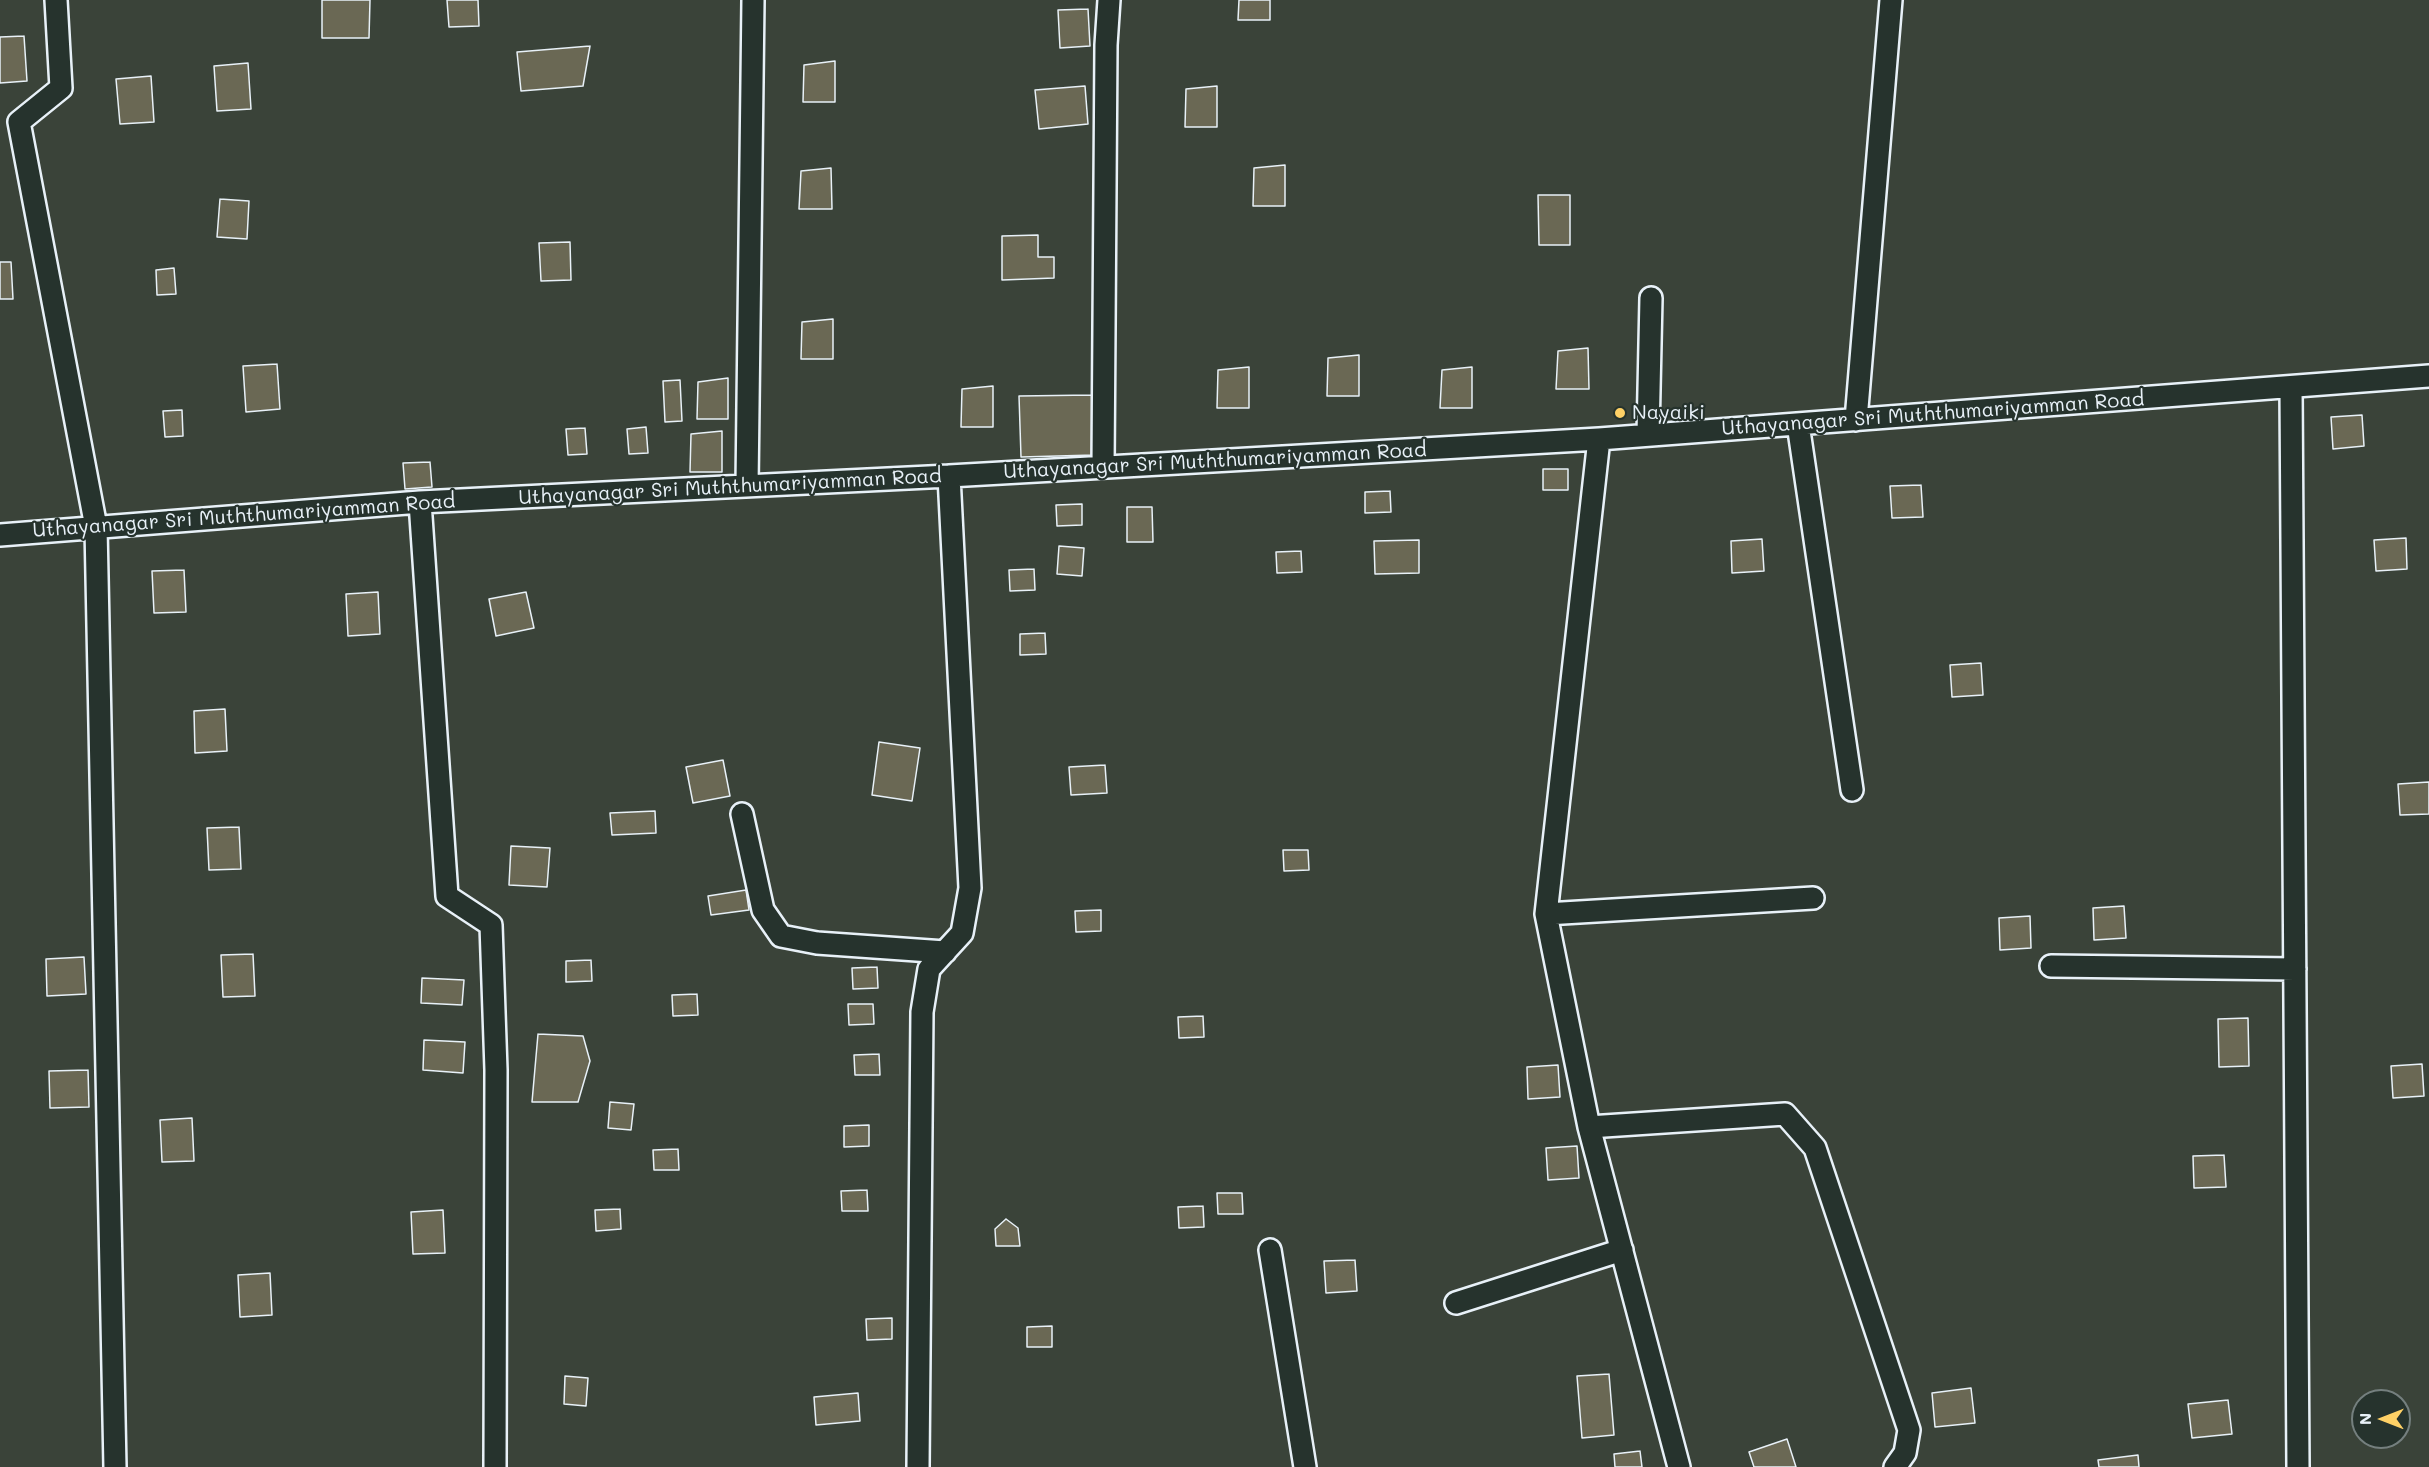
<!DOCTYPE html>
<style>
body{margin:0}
#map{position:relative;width:2429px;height:1467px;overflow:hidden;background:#3a4339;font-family:Mali,sans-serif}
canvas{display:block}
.north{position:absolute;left:2351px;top:1389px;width:60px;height:60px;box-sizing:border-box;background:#26332d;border:2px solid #747f7e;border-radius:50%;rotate:270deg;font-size:16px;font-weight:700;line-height:24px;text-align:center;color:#e8f1f8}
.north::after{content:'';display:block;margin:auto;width:21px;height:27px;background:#ffd166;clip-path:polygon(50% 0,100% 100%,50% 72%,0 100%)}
</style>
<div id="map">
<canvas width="2429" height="1467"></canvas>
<div class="north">N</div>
</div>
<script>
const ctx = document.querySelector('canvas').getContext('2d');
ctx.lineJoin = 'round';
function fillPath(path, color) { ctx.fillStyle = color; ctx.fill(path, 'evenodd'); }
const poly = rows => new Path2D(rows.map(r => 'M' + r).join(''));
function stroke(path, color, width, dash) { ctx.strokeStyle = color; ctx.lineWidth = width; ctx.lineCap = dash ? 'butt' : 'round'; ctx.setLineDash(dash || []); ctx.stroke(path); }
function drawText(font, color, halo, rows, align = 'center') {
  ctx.font = font + ' Mali,sans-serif'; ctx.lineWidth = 4.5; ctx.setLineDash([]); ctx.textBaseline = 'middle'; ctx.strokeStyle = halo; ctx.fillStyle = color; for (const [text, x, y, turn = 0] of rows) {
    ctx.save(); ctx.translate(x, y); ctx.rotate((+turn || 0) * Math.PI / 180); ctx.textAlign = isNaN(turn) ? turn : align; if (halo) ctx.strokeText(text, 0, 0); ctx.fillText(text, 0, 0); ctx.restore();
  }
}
const building = poly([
 [322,0,370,0,369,38,322,38,322,0],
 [447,0,478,0,479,26,449,27,447,0],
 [1239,0,1270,0,1270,20,1238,20,1239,0],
 [1088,9,1090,46,1060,48,1058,10,1088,9],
 [24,36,27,81,0,83,0,37,24,36],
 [590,46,583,86,521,91,517,52,590,46],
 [835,61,835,102,803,102,804,65,835,61],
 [248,63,251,109,217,111,214,66,248,63],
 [151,76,154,122,120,124,116,79,151,76],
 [1085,86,1088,124,1039,129,1035,90,1085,86],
 [1217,86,1217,127,1185,127,1186,89,1217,86],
 [1285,165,1285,206,1253,206,1254,168,1285,165],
 [831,168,832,209,799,209,801,171,831,168],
 [1538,195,1570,195,1570,245,1539,245,1538,195],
 [220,199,249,201,247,239,217,237,220,199],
 [1038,235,1038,257,1054,257,1054,278,1002,280,1002,236,1038,235],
 [570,242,571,280,541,281,539,243,570,242],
 [0,262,11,262,13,299,0,299,0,262],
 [174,268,176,294,157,295,156,270,174,268],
 [833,319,833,359,801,359,802,322,833,319],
 [1588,348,1589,389,1556,389,1558,351,1588,348],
 [1359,355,1359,396,1327,396,1328,358,1359,355],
 [277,364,280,409,246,412,243,366,277,364],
 [1249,367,1249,408,1217,408,1218,370,1249,367],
 [1472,367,1472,408,1440,408,1442,370,1472,367],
 [728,378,728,419,697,419,698,382,728,378],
 [680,380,682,421,665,422,663,381,680,380],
 [993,386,993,427,961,427,962,389,993,386],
 [1092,395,1094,455,1021,457,1019,396,1092,395],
 [182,410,183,436,165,437,163,411,182,410],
 [2362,415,2364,446,2333,449,2331,417,2362,415],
 [646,427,648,453,629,454,627,429,646,427],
 [585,428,587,454,568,455,566,429,585,428],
 [722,431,722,472,690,472,691,434,722,431],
 [430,462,432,487,405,489,403,463,430,462],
 [1543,469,1568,469,1568,490,1543,490,1543,469],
 [1921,485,1923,517,1892,518,1890,486,1921,485],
 [1390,491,1391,512,1365,513,1365,492,1390,491],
 [1082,504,1082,525,1057,526,1056,505,1082,504],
 [1127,507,1152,507,1153,542,1127,542,1127,507],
 [2406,538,2407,569,2376,571,2374,540,2406,538],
 [1762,539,1764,571,1732,573,1731,541,1762,539],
 [1419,540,1419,573,1375,574,1374,541,1419,540],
 [1059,546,1084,548,1082,576,1057,574,1059,546],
 [1301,551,1302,572,1277,573,1276,552,1301,551],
 [1034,569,1035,590,1010,591,1009,570,1034,569],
 [184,570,186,612,154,613,152,571,184,570],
 [378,592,380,634,348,636,346,594,378,592],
 [526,592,534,628,496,636,489,599,526,592],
 [1045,633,1046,654,1020,655,1020,634,1045,633],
 [1981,663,1983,695,1952,697,1950,665,1981,663],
 [225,709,227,751,195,753,194,711,225,709],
 [879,742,920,748,912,801,872,795,879,742],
 [723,760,730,796,693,803,686,767,723,760],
 [1105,765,1107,793,1071,795,1069,767,1105,765],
 [2429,782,2429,814,2400,815,2398,784,2429,782],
 [655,811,656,833,612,835,610,813,655,811],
 [239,827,241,869,209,870,207,828,239,827],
 [511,846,550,848,547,887,509,885,511,846],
 [1283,850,1308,850,1309,870,1284,871,1283,850],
 [746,890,749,910,711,915,708,896,746,890],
 [2124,906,2126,938,2094,940,2093,908,2124,906],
 [1101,910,1101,931,1076,932,1075,911,1101,910],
 [2030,916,2031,948,2000,950,1999,918,2030,916],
 [253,954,255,996,223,997,221,955,253,954],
 [84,957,86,994,47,996,46,959,84,957],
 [591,960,592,981,566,982,566,961,591,960],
 [877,967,878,988,853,989,852,968,877,967],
 [422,978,464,980,462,1005,421,1003,422,978],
 [697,994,698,1015,673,1016,672,995,697,994],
 [848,1004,873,1004,874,1024,849,1025,848,1004],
 [1203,1016,1204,1037,1179,1038,1178,1017,1203,1016],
 [2248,1018,2249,1066,2219,1067,2218,1019,2248,1018],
 [538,1034,583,1036,590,1061,578,1102,532,1102,538,1034],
 [424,1040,465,1042,463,1073,423,1070,424,1040],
 [879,1054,880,1075,855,1075,854,1055,879,1054],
 [2422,1064,2424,1096,2393,1098,2391,1066,2422,1064],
 [1558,1065,1560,1097,1528,1099,1527,1067,1558,1065],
 [88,1070,89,1107,50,1108,49,1071,88,1070],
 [610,1102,634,1104,631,1130,608,1128,610,1102],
 [192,1118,194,1161,162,1162,160,1120,192,1118],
 [869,1125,869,1146,844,1147,844,1126,869,1125],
 [1577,1146,1579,1178,1548,1180,1546,1148,1577,1146],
 [678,1149,679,1170,654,1170,653,1150,678,1149],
 [2224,1155,2226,1187,2194,1188,2193,1156,2224,1155],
 [867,1190,868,1211,842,1211,841,1191,867,1190],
 [1217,1193,1242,1193,1243,1214,1218,1214,1217,1193],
 [1203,1206,1204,1227,1179,1228,1178,1207,1203,1206],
 [620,1209,621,1229,596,1231,595,1210,620,1209],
 [443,1210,445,1253,413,1254,411,1212,443,1210],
 [1006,1219,1018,1228,1020,1246,996,1246,995,1229,1006,1219],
 [1355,1260,1357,1291,1326,1293,1324,1261,1355,1260],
 [270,1273,272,1315,240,1317,238,1275,270,1273],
 [892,1318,892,1339,867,1340,866,1319,892,1318],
 [1052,1326,1052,1347,1027,1347,1027,1327,1052,1326],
 [1609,1374,1614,1435,1582,1438,1577,1376,1609,1374],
 [565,1376,588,1378,586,1406,564,1404,565,1376],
 [1971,1388,1975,1423,1935,1427,1932,1393,1971,1388],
 [858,1393,860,1421,816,1425,814,1397,858,1393],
 [2228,1400,2232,1434,2192,1438,2188,1404,2228,1400],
 [1787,1439,1796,1467,1754,1467,1749,1452,1787,1439],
 [1640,1451,1642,1467,1615,1467,1614,1454,1640,1451],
 [2138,1455,2139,1467,2099,1467,2098,1460,2138,1455]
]);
fillPath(building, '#6a6854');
stroke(building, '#e8f1f8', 1.5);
const minor = poly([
 [56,0,61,88,19,122,96,527,115,1467],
 [2291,388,2298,1467],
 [1856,420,1891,0],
 [1798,424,1852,790],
 [1648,435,1651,298],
 [1599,439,1546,914,1589,1127,1679,1467],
 [1103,467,1106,45,1109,0],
 [747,486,753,0],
 [420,502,447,896,491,925,496,1070,495,1467],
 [0,535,420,502,949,476,1599,439,2429,376],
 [742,814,763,910,781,936,817,943,945,952],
 [1546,914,1813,898],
 [2051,966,2295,969],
 [1589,1127,1785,1114,1815,1148,1909,1430,1905,1453,1895,1467],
 [1270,1250,1305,1467],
 [1456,1303,1622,1250],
 [918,1467,922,1012,929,969,962,933,970,888,949,476]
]);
stroke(minor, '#e8f1f8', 26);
stroke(minor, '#26332d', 21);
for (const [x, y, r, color] of [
 [1620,413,6,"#ffd166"]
]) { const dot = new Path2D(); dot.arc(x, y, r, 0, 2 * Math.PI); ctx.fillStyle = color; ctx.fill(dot); stroke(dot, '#26332d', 2); }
drawText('20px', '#e8f1f8', '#26332d', [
 ["Nayaiki",1632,413]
], 'left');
drawText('20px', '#e8f1f8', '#26332d', [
 ["Uthayanagar Sri Muththumariyamman Road",1933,414,-4],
 ["Uthayanagar Sri Muththumariyamman Road",1215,461,-3],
 ["Uthayanagar Sri Muththumariyamman Road",730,487,-3],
 ["Uthayanagar Sri Muththumariyamman Road",244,516,-4]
]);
</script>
